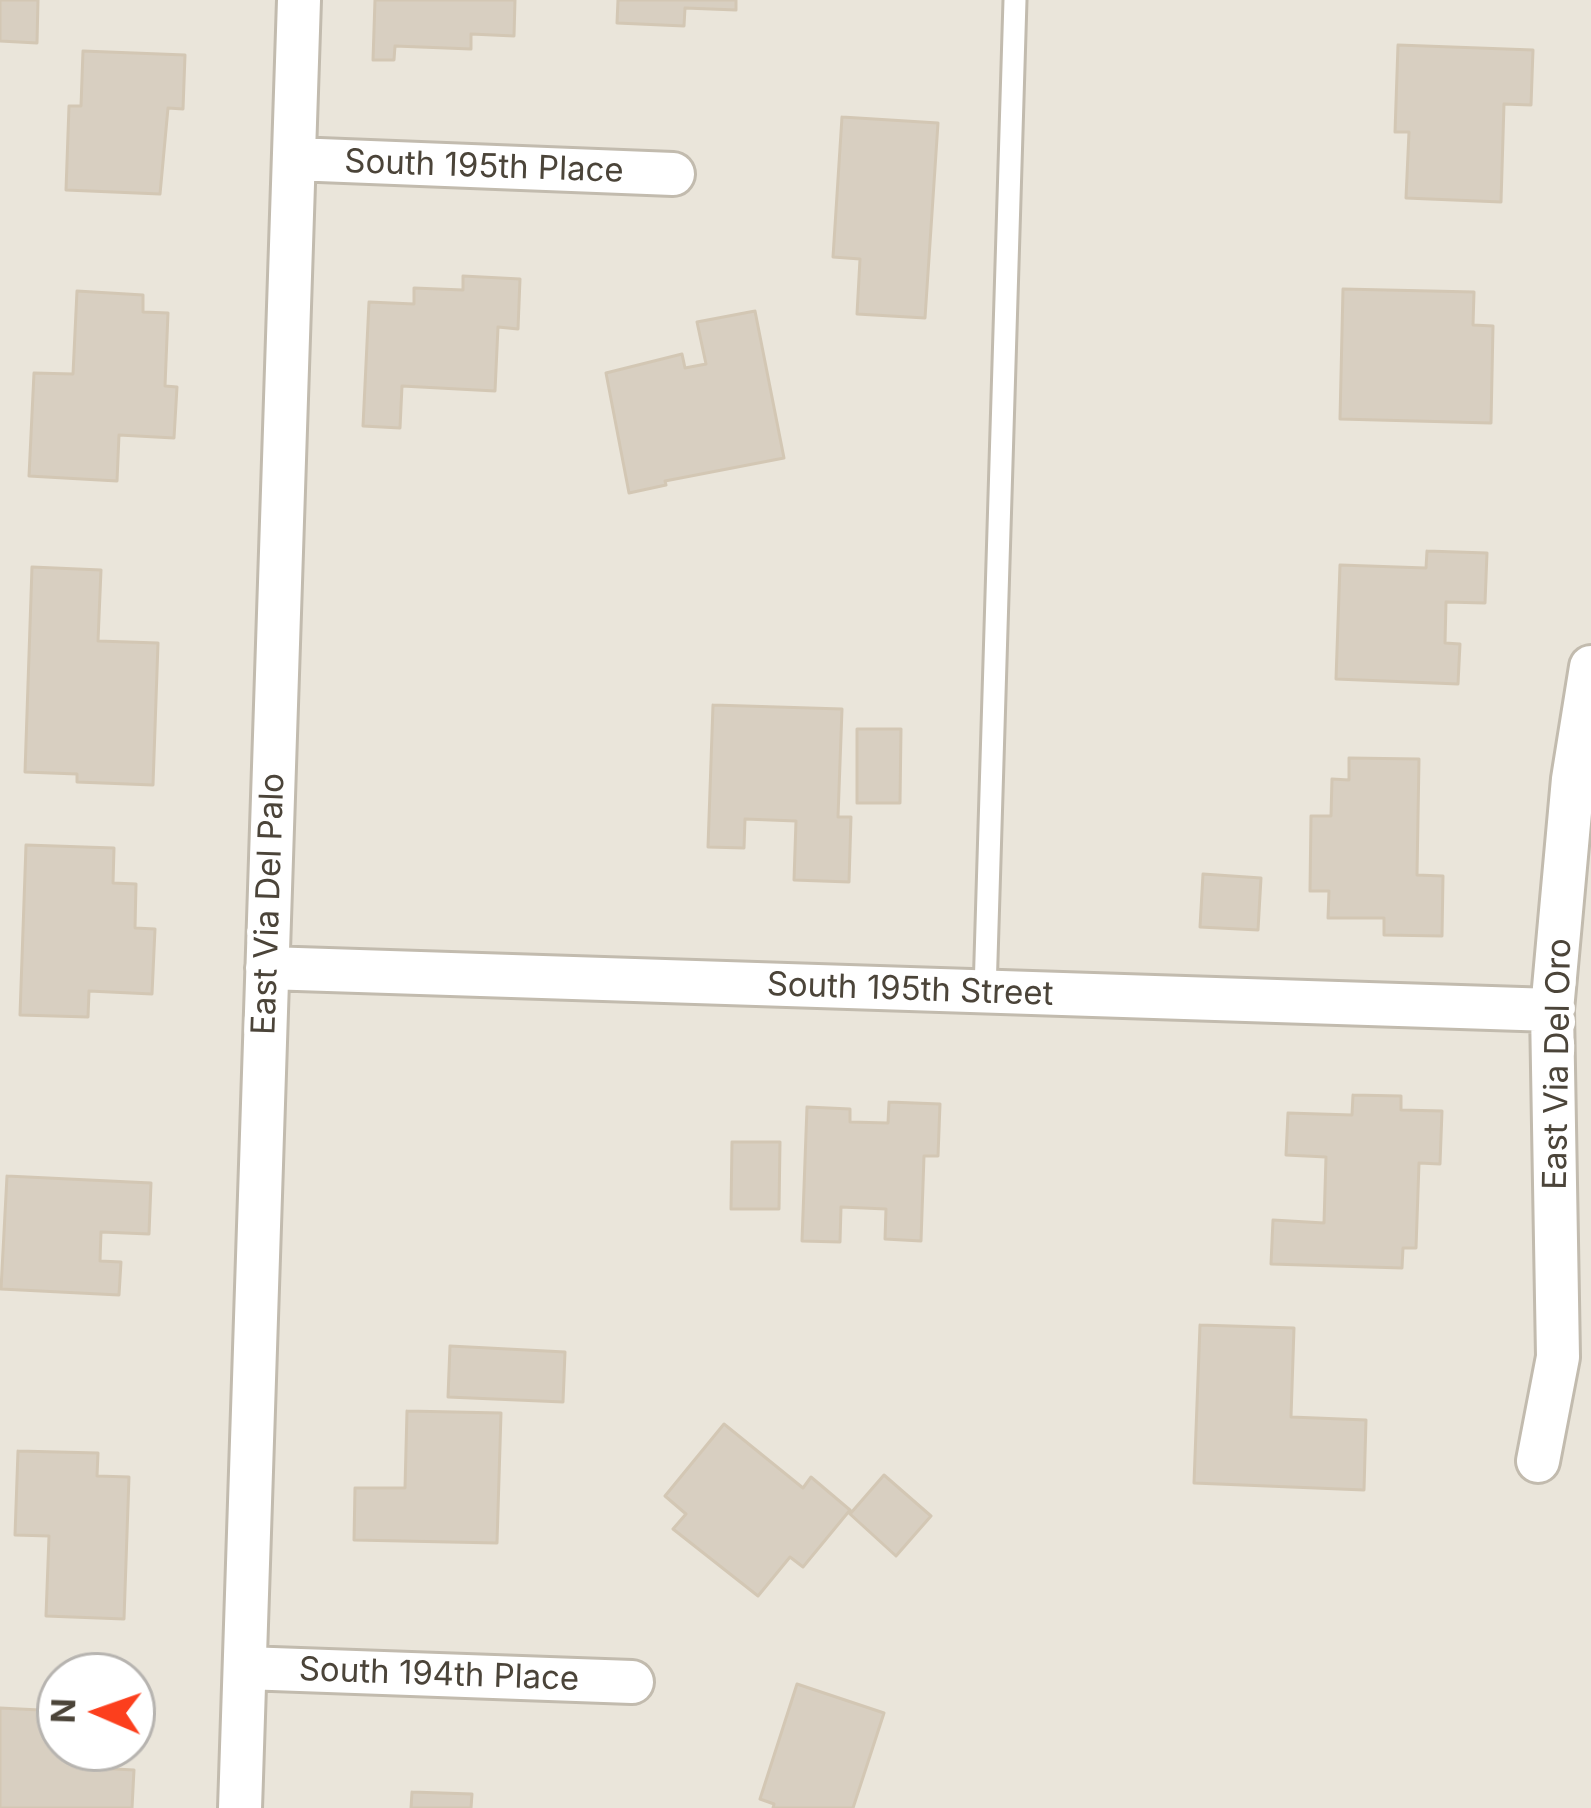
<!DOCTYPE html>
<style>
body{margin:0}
#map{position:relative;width:1591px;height:1808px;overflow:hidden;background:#f6f3ec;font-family:Inter,sans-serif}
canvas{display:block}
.north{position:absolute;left:36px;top:1652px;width:120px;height:120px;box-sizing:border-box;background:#fff;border:3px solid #b7b4b0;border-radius:50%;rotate:272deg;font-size:33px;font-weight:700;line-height:48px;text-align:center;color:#4b4439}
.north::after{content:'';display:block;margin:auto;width:42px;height:54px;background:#fc3f1d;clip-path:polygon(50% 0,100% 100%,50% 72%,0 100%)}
</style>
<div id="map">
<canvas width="1591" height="1808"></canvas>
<div class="north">N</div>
</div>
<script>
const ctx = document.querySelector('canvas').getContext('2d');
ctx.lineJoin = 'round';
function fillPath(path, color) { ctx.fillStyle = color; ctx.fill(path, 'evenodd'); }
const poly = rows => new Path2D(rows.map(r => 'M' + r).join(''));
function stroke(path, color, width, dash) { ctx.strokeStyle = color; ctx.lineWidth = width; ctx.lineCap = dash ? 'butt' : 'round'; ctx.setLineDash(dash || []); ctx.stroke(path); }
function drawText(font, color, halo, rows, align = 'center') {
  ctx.font = font + ' Inter,sans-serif'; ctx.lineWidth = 12; ctx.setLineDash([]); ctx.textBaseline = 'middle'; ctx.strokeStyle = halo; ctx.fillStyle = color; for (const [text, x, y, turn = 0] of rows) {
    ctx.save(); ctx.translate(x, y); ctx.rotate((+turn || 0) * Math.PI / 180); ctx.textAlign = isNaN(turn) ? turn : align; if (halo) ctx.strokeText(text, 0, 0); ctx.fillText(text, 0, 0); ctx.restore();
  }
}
fillPath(poly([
 [0,0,1591,0,1591,1808,0,1808],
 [60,1676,132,1676,132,1748,60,1748]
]), '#eae5da');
const building = poly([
 [0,0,38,0,37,43,0,41,0,0],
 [375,0,515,0,514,36,471,34,471,49,395,46,394,60,373,60,375,0],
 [618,0,736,0,736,10,685,8,684,26,617,23,618,0],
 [1398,45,1533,50,1531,105,1504,104,1501,202,1406,198,1409,132,1395,132,1398,45],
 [83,51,185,55,183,109,168,108,160,194,66,190,69,106,81,106,83,51],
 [842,117,938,123,925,318,857,314,860,259,833,257,842,117],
 [463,276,520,279,518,329,498,327,495,391,402,386,400,428,363,426,369,302,414,304,414,288,463,290,463,276],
 [1343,289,1474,292,1473,325,1493,326,1491,423,1340,419,1343,289],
 [77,291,143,295,143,312,168,313,165,386,177,387,174,438,119,435,117,481,29,476,34,373,73,374,77,291],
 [755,311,784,458,665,481,666,485,629,493,606,373,682,354,685,368,706,364,697,322,755,311],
 [1427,551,1487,553,1485,603,1446,602,1445,643,1460,644,1458,684,1336,679,1340,565,1426,568,1427,551],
 [32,567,101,570,98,641,158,643,153,785,77,782,77,774,25,772,32,567],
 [713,705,842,709,838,817,851,817,849,882,794,880,796,821,745,819,744,848,708,847,713,705],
 [857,729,901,729,900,803,857,803,857,729],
 [1349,758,1419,759,1417,875,1443,876,1442,936,1384,935,1384,918,1328,918,1329,891,1310,891,1311,816,1331,816,1332,779,1349,780,1349,758],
 [26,845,114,848,113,883,136,884,135,928,155,929,152,994,89,991,88,1017,20,1015,26,845],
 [1203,874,1261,878,1258,930,1200,927,1203,874],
 [1353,1095,1401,1096,1401,1110,1442,1111,1440,1164,1419,1163,1416,1248,1403,1248,1402,1268,1271,1264,1273,1220,1324,1223,1326,1157,1286,1155,1288,1113,1352,1115,1353,1095],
 [889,1102,940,1104,938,1156,924,1156,921,1241,885,1239,886,1209,841,1207,840,1242,802,1241,807,1107,850,1109,850,1122,888,1123,889,1102],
 [732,1142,780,1142,779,1209,731,1209,732,1142],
 [7,1176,151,1183,149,1234,101,1232,100,1261,121,1262,119,1295,1,1289,7,1176],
 [1200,1325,1294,1328,1291,1417,1366,1420,1364,1490,1194,1483,1200,1325],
 [450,1346,565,1352,563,1402,448,1397,450,1346],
 [407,1411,501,1413,497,1543,354,1540,355,1488,405,1488,407,1411],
 [724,1424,803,1488,811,1477,850,1510,803,1567,790,1557,758,1596,673,1529,686,1514,665,1496,724,1424],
 [18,1451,98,1453,97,1476,129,1477,124,1619,46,1616,49,1536,15,1535,18,1451],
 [884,1475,931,1516,896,1556,850,1514,884,1475],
 [797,1684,884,1713,853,1808,773,1808,774,1804,760,1799,797,1684],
 [0,1708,60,1711,60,1748,96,1748,96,1768,134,1770,132,1808,0,1808,0,1708],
 [412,1792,472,1794,471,1808,411,1808,412,1792]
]);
fillPath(building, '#d8cfc1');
stroke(building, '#d3c7b4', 3);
const lane = poly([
 [985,992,1015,0]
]);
const street = poly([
 [294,159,673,174],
 [267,968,1552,1010],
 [1538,1461,1558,1357,1552,1010,1573,779,1591,667],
 [245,1668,632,1682],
 [240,1808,299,0]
]);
stroke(lane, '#c2bbae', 27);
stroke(street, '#c2bbae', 48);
stroke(lane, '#fff', 21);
stroke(street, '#fff', 42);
drawText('33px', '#4b4439', '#fff', [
 ["South 195th Place",484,167,2],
 ["East Via Del Palo",269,904,-88],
 ["South 195th Street",910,990,2],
 ["East Via Del Oro",1558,1064,-89],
 ["South 194th Place",439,1675,2]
]);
</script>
